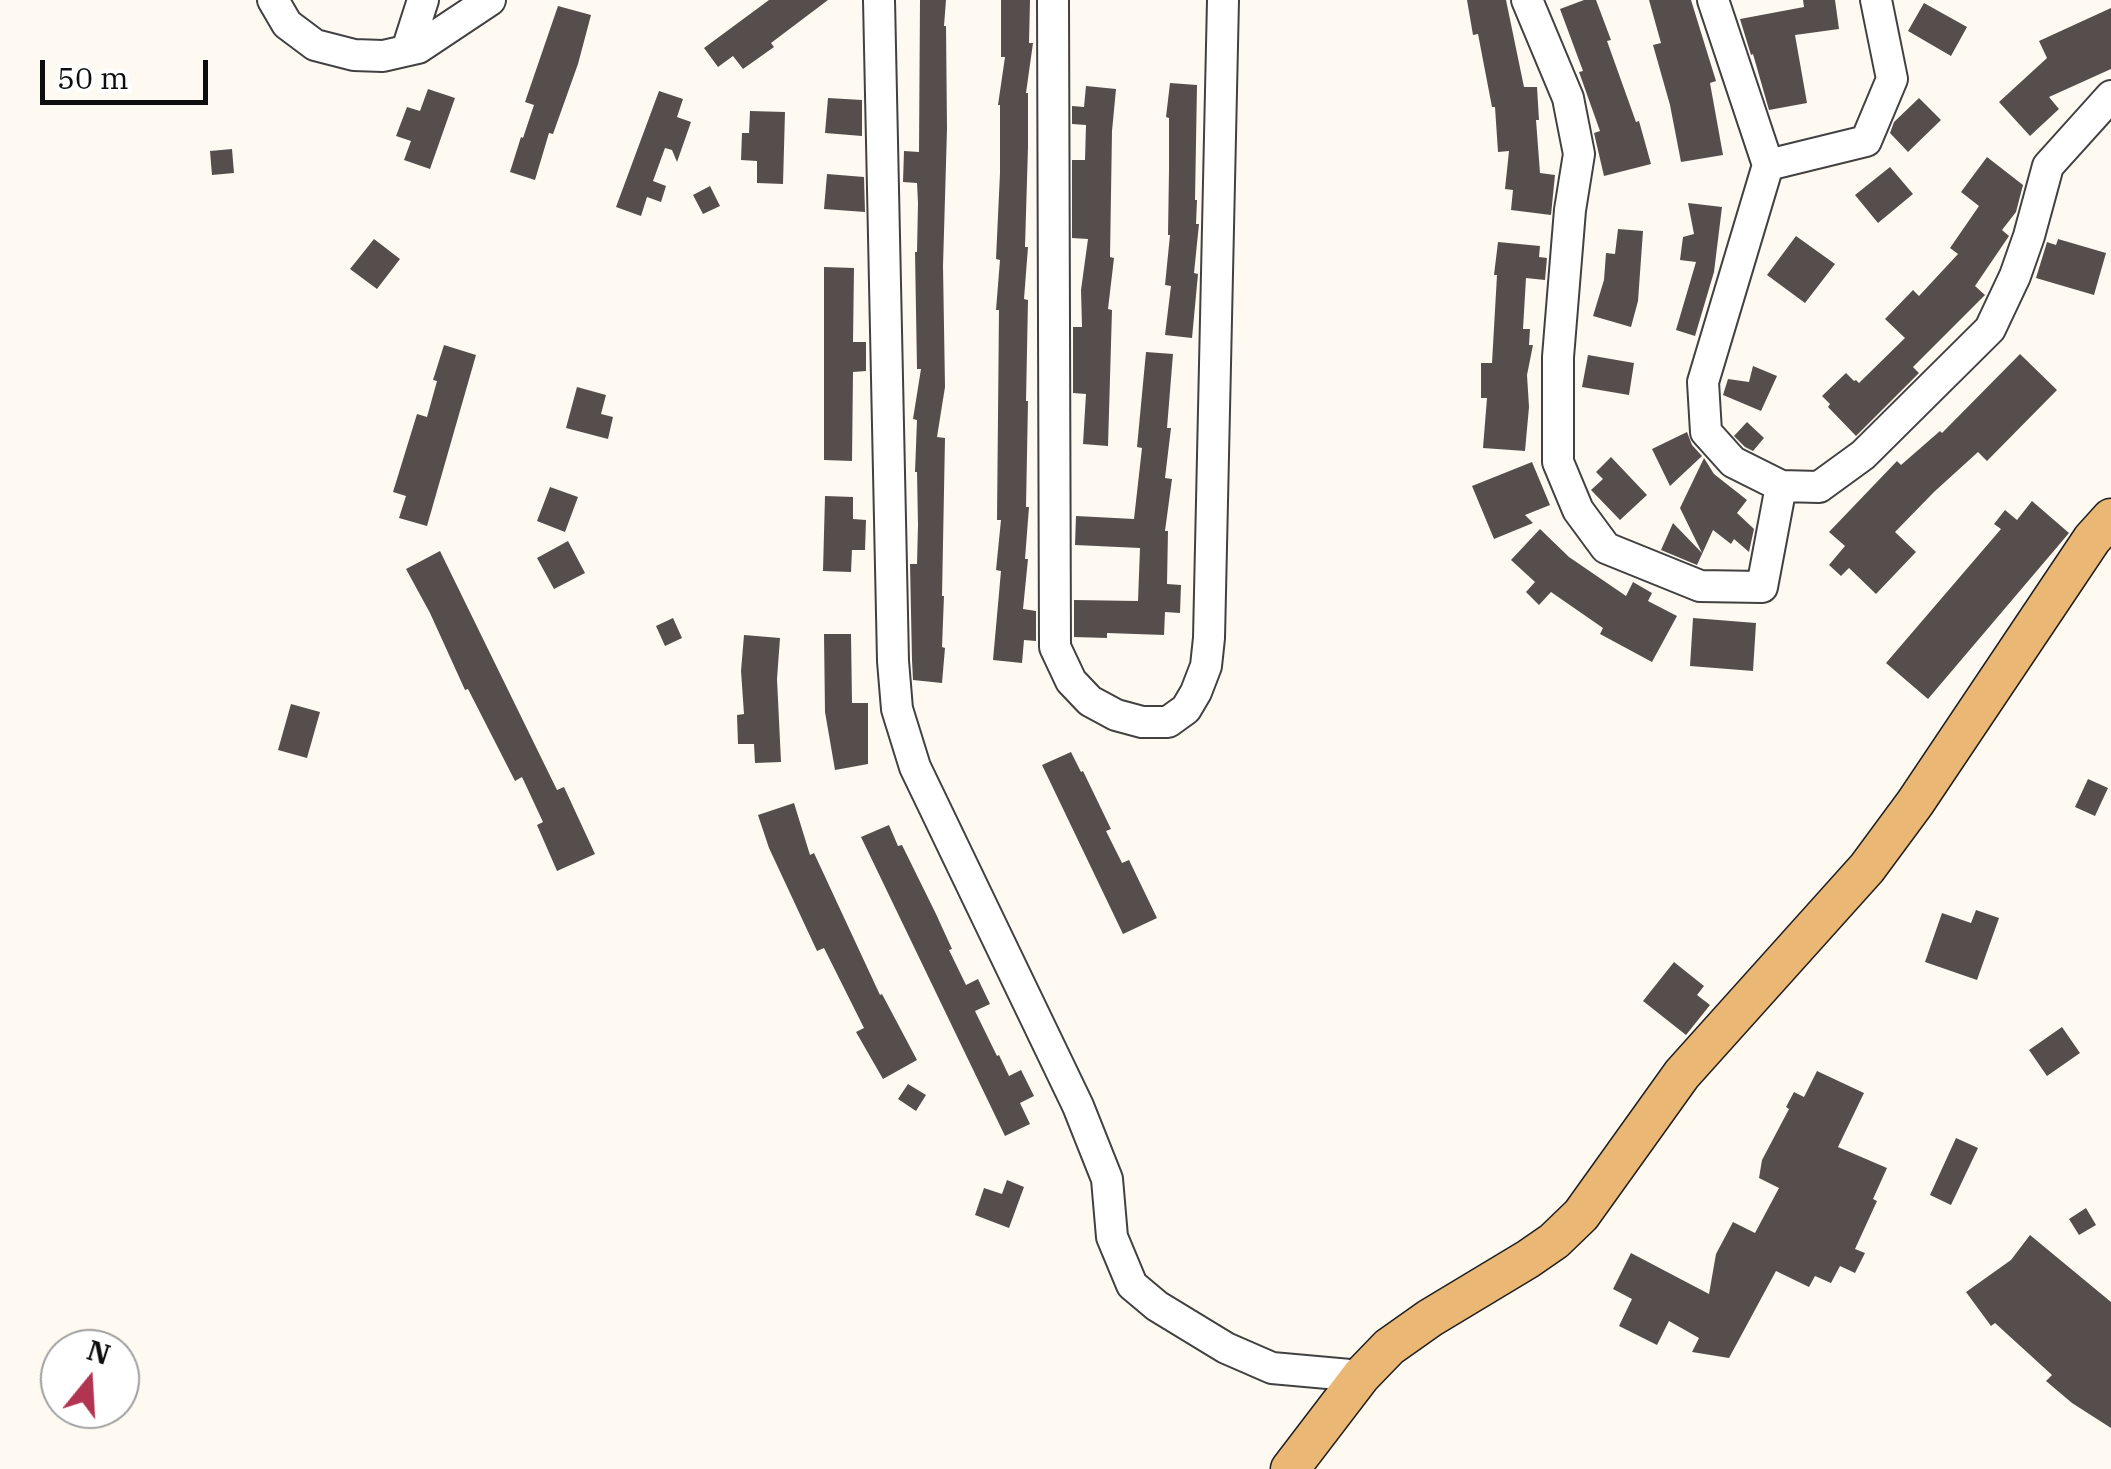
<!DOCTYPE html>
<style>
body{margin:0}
#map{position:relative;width:2111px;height:1469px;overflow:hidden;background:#fef9f1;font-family:"IBM Plex Serif",serif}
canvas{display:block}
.north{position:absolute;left:40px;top:1329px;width:100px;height:100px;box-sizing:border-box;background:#fff;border:2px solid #9f9f9f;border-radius:50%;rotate:18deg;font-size:28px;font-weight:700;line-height:40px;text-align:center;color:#0e0e0e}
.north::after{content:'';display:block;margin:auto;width:35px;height:45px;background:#b13451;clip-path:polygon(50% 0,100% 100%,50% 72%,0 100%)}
.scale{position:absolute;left:40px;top:60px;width:168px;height:45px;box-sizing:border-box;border:5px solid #0e0e0e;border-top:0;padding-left:12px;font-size:30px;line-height:35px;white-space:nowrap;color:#0e0e0e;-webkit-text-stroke:8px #fff;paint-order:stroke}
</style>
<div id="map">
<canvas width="2111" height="1469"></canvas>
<div class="north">N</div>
<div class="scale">50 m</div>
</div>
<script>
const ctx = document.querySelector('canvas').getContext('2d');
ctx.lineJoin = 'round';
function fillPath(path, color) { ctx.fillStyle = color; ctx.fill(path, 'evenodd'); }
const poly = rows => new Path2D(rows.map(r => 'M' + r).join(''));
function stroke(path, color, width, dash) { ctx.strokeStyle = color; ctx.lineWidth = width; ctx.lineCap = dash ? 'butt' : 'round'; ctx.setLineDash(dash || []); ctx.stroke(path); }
fillPath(poly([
 [769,0,828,0,771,43,774,47,743,69,733,56,718,67,704,48],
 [920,0,946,0,944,26,946,26,947,129,943,266,945,387,937,437,945,438,942,596,944,596,942,647,945,648,942,683,913,680,912,660,910,564,917,564,918,525,917,472,915,472,917,420,913,419,921,369,917,369,915,252,917,252,918,203,917,183,903,182,904,151,919,152],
 [1001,0,1030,0,1029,43,1033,43,1026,93,1028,93,1028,147,1025,247,1028,247,1024,299,1028,300,1026,401,1028,401,1026,507,1029,507,1025,559,1028,559,1023,609,1036,611,1036,641,1024,640,1022,663,993,660,1001,571,996,570,1001,520,997,520,999,310,996,310,1000,260,996,259,1000,173,1000,105,998,105,1005,57,1001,57],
 [1467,0,1506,0,1524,87,1537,87,1539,120,1536,120,1540,173,1555,175,1551,215,1511,210,1513,190,1505,189,1509,151,1498,152,1495,107,1492,107,1478,34,1473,35],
 [1584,0,1596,0,1611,40,1607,41,1636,122,1639,121,1651,164,1604,176,1594,133,1600,131,1579,72,1583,71,1560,9],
 [1649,0,1691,0,1716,81,1710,83,1723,155,1681,162,1670,105,1653,45,1661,43],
 [1803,0,1835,0,1839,29,1795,35,1807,103,1769,110,1753,54,1751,55,1740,19,1804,7],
 [1924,3,1967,27,1951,56,1908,31],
 [558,6,591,15,578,64,553,134,549,133,535,180,510,172,521,137,523,138,534,105,525,102],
 [2111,8,2111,69,2049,97,2059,109,2030,136,1999,102,2047,58,2039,41],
 [1170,83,1197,85,1195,200,1197,200,1196,224,1199,224,1194,273,1198,274,1192,338,1165,335,1171,286,1165,285,1170,235,1168,235,1169,170,1169,118,1166,117],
 [1086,86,1116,89,1112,131,1110,257,1114,258,1108,309,1112,310,1108,446,1083,444,1086,394,1073,393,1073,327,1082,327,1081,290,1088,239,1072,238,1072,160,1085,160,1086,125,1072,124,1072,106,1084,107],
 [428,89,455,98,430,169,404,160,411,141,396,136,407,107,420,111],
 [659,91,683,99,677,117,691,122,677,162,672,150,665,148,653,181,666,186,661,202,647,197,641,216,616,207],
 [828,98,862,100,862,136,825,133],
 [1919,98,1941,120,1908,152,1890,133,1894,122],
 [750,111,785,112,783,184,757,183,757,161,741,160,742,133,749,133],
 [232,149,234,173,212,175,210,151],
 [1987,157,2023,185,2016,212,2002,230,2009,236,1975,286,1985,295,1913,367,1919,373,1856,436,1828,407,1830,404,1822,396,1846,373,1854,381,1856,380,1859,383,1905,338,1885,319,1913,290,1919,296,1958,254,1950,248,1979,206,1961,192],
 [1890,167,1913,194,1878,223,1855,195],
 [827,174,864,177,865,212,824,209],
 [710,186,720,206,703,214,693,195],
 [1688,203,1722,207,1714,272,1695,336,1676,330,1696,262,1680,260,1683,237,1694,234],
 [1618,229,1643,231,1638,301,1631,327,1593,316,1604,280,1606,253,1615,254],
 [1796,236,1835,264,1805,303,1767,275],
 [374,239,400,259,377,289,350,269],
 [2058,239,2106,253,2094,295,2036,278,2047,242,2056,245],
 [1498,242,1540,246,1539,257,1547,258,1545,280,1526,278,1523,329,1530,329,1529,345,1533,345,1527,375,1529,407,1525,451,1483,448,1487,398,1481,398,1481,363,1492,363,1497,275,1494,275],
 [824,267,854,268,853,342,866,342,866,371,853,372,852,461,824,460],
 [444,345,476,355,427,526,399,518,406,496,393,492,417,414,427,417,437,381,433,380],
 [1146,352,1173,354,1167,428,1171,428,1165,478,1172,479,1165,531,1168,531,1167,584,1181,585,1180,613,1165,612,1164,635,1107,633,1107,638,1074,637,1074,600,1138,601,1140,548,1075,545,1076,516,1134,519,1142,448,1137,447],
 [2020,354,2057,390,1987,461,1978,452,1934,492,1895,532,1916,552,1876,594,1849,568,1841,576,1829,565,1845,546,1829,532,1897,461,1901,465,1940,431,1942,433],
 [1588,355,1634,363,1629,395,1582,387],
 [1753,366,1777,376,1761,411,1723,395,1728,379,1749,382],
 [577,387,606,395,601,414,613,417,608,439,566,428],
 [1747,422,1764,438,1753,451,1745,447,1734,436],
 [1687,432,1692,445,1702,456,1670,486,1652,449],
 [1611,457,1647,495,1620,520,1591,490,1603,479,1596,472],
 [1704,458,1714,474,1747,500,1737,513,1754,529,1749,552,1734,539,1731,544,1713,530,1697,565,1661,550,1673,523,1702,553,1680,508],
 [1532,462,1550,505,1525,515,1533,523,1494,539,1472,486],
 [550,487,578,497,565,532,537,521],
 [825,496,853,497,853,519,866,520,865,550,852,550,851,572,823,571],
 [2032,501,2069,533,1928,699,1886,663,2001,529,1994,524,2005,510,2017,520],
 [1540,529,1569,557,1626,596,1633,582,1652,593,1648,601,1677,616,1652,662,1600,634,1603,628,1551,592,1539,605,1526,592,1535,582,1511,560],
 [568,541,585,573,554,589,537,558],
 [440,551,557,790,564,787,595,854,557,871,537,825,543,822,522,777,515,781,468,689,465,690,430,613,406,569],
 [673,618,682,638,665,646,656,626],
 [1693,618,1756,623,1753,671,1690,666],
 [824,634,851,634,852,703,868,703,868,764,835,770,825,712],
 [744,635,780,638,777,679,781,762,755,763,754,744,738,744,737,715,744,714,741,671],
 [291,704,320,712,307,758,278,750],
 [1071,752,1081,772,1083,771,1111,829,1106,831,1122,863,1129,860,1157,918,1123,934,1042,765],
 [2088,779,2108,788,2095,816,2075,807],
 [794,803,810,855,814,853,880,995,882,994,917,1060,883,1079,856,1032,864,1028,824,948,817,951,769,848,758,815],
 [889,825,898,846,902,845,936,914,952,949,949,950,966,985,978,979,990,1004,975,1011,997,1056,999,1055,1009,1076,1021,1070,1034,1096,1020,1103,1030,1124,1005,1136,861,837],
 [1976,910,1999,918,1977,980,1925,962,1942,913,1971,923],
 [1674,962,1704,986,1697,995,1710,1005,1686,1035,1643,1001],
 [2062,1027,2080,1053,2047,1076,2029,1050],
 [1817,1071,1864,1093,1838,1147,1887,1168,1873,1199,1877,1201,1855,1249,1865,1253,1855,1273,1840,1266,1831,1283,1815,1276,1809,1287,1776,1271,1729,1358,1692,1352,1699,1338,1669,1321,1657,1345,1619,1326,1632,1299,1613,1289,1631,1253,1709,1294,1716,1254,1733,1222,1755,1233,1779,1188,1759,1178,1762,1160,1789,1109,1786,1107,1794,1092,1804,1097],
 [908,1084,926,1095,916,1111,898,1099],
 [1956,1138,1978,1148,1951,1205,1930,1195],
 [1007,1180,1024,1187,1009,1228,975,1215,984,1188,1002,1194],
 [2086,1208,2096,1225,2079,1235,2069,1219],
 [2030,1235,2111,1302,2111,1428,2072,1403,2046,1381,2052,1375,1995,1323,1991,1326,1966,1292,2011,1260]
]), '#564e4c');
const minor = poly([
 [273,0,287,24,315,45,354,55,383,56,418,48,490,0],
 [879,0,893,661,897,709,915,767,1078,1106,1107,1179,1112,1237,1132,1285,1157,1306,1226,1348,1272,1368,1361,1376],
 [1053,0,1055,647,1071,681,1090,701,1116,715,1142,722,1168,722,1186,709,1196,692,1206,666,1209,638,1223,0],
 [1527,0,1568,98,1579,154,1570,210,1558,357,1558,462,1578,510,1606,548,1700,586,1762,587,1781,486,1819,487,1863,455,1990,329,2015,276,2029,236,2048,166,2111,96],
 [1713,0,1768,165,1703,382,1706,432,1733,462,1781,486],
 [407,50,423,0],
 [1768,165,1866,141,1892,79,1876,0]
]);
const major = poly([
 [1290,1469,1361,1376,1389,1347,1430,1318,1528,1259,1554,1241,1581,1215,1682,1074,1867,868,1915,803,2092,539,2111,518]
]);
stroke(minor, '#414141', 34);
stroke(major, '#1f1f1f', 41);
stroke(minor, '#fff', 30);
stroke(major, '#eab874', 38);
</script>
